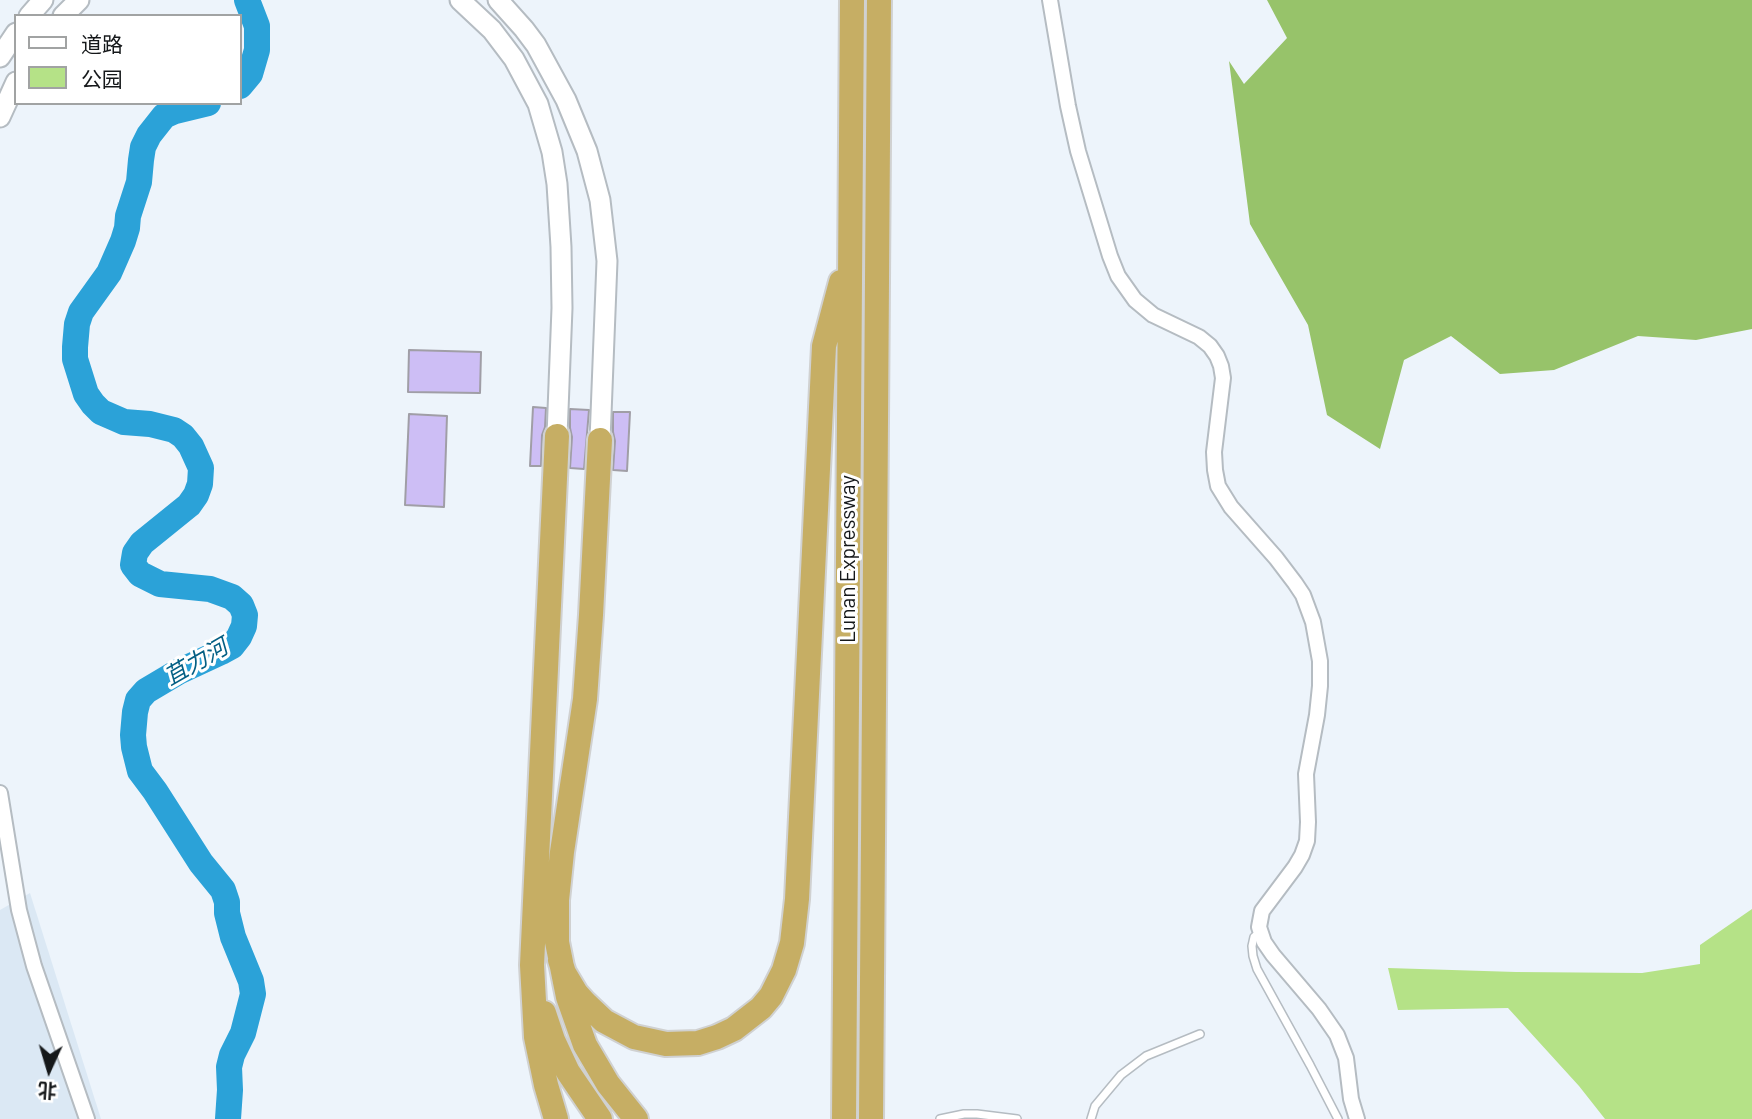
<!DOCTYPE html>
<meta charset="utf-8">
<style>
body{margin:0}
#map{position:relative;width:1752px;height:1119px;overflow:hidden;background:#edf4fb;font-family:Barlow,"Noto Sans SC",sans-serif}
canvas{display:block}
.legend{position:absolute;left:14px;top:14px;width:228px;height:91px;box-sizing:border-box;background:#fff;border:2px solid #a1a3a3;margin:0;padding:9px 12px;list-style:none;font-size:21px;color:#15181a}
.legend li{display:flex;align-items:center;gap:14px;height:35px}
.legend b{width:35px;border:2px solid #a1a3a3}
.north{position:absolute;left:14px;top:1035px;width:70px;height:70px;-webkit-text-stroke:5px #fff;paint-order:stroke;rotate:184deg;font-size:19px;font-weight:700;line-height:28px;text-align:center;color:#15181a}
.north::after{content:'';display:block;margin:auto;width:24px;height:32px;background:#15181a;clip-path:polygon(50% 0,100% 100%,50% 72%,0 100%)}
</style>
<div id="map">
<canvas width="1752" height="1119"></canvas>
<ul class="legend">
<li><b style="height:9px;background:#fff"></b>道路</li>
<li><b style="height:19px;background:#b5e287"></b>公园</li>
</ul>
<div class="north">北</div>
</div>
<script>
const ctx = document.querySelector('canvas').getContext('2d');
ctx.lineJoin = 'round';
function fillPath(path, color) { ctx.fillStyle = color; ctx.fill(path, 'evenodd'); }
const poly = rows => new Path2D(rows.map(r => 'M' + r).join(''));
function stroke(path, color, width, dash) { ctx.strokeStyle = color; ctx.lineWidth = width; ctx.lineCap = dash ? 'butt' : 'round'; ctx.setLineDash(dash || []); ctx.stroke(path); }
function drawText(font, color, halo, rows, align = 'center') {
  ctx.font = font + ' Barlow,"Noto Sans SC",sans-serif'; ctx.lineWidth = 6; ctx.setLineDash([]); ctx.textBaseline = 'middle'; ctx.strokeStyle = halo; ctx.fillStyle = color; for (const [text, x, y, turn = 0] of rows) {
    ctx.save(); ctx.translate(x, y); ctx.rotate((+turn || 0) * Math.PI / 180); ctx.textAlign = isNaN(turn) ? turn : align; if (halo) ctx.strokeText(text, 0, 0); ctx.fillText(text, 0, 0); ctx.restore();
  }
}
fillPath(poly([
 [30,893,101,1119,0,1119,0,910]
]), '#dbe8f4');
fillPath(poly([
 [1752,909,1752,1119,1605,1119,1579,1086,1508,1008,1398,1010,1388,968,1516,972,1642,973,1700,964,1700,945]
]), '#b5e287');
fillPath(poly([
 [1267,0,1752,0,1752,329,1696,340,1638,336,1554,370,1500,374,1451,336,1404,360,1380,449,1327,415,1308,325,1250,224,1229,61,1244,84,1287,38]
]), '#97c36a');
stroke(poly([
 [240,86,250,74,257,50,257,26,247,0],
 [208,103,175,111,164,116,149,135,143,147,141,160,139,182,128,216,127,228,123,241,109,273,81,312,77,324,75,347,75,359,86,394,93,404,101,412,124,422,150,424,174,430,183,436,191,446,201,468,200,484,196,495,189,505,142,543,135,553,133,565,140,574,160,584,210,589,232,597,241,605,245,615,244,626,239,637,232,646,221,652,178,672,146,691,138,700,135,712,133,735,134,747,140,771,155,791,201,863,223,890,227,902,227,913,233,937,251,981,253,994,243,1033,232,1055,229,1067,230,1090,228,1119]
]), '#2ba2d8', 26);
const building = poly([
 [409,350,481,352,480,393,408,392,409,350],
 [533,407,546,408,545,427,542,435,541,466,530,466,533,407],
 [570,409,589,410,584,469,570,468,572,437,570,428,570,409],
 [613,412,630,412,627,471,613,470,615,441,613,432,613,412],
 [409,414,447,416,444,507,405,505,409,414]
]);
fillPath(building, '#cdbef5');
stroke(building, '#a09ea6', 2);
const lane = poly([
 [1260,932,1254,937,1252,946,1253,956,1257,969,1310,1065,1338,1119],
 [940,1119,964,1114,977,1114,1017,1119],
 [1091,1119,1095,1106,1121,1075,1146,1056,1200,1034]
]);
const street = poly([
 [1050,0,1068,106,1078,151,1110,256,1118,276,1135,300,1153,315,1199,337,1210,346,1217,356,1221,366,1223,378,1214,452,1215,470,1218,486,1231,507,1276,558,1295,583,1303,595,1313,622,1320,661,1320,686,1317,715,1306,774,1308,822,1307,841,1302,855,1295,867,1262,911,1259,927,1264,942,1273,955,1319,1009,1337,1035,1346,1058,1351,1099,1357,1119],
 [0,793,19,910,34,966,87,1119]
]);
const secondary = poly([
 [460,0,492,30,514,59,538,104,552,152,557,184,561,247,562,308,557,436],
 [498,0,524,29,536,45,566,100,587,151,600,200,607,261,600,440],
 [29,16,43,0],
 [63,16,79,0],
 [0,57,16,33],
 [0,117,16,82]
]);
const highway = poly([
 [600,440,591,615,585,699,562,852,557,900,557,942,568,997,585,1045,608,1084,636,1119],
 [560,960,564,973,576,993,585,1003,604,1021,634,1037,666,1044,698,1043,717,1037,734,1029,761,1008,771,996,784,970,792,943,797,899,824,346,841,282],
 [544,1013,553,1040,568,1072,600,1119],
 [556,1119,546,1085,536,1037,532,965,557,436],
 [844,1119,852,0],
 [871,1119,879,0]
]);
stroke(lane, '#b5bcc2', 10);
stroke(street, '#b5bcc2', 18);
stroke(secondary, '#b5bcc2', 23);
stroke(highway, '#d0d1d1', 28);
stroke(lane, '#fff', 7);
stroke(street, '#fff', 14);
stroke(secondary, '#fff', 19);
stroke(highway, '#c6ae64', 24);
drawText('21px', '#15181a', '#fff', [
 ["Lunan Expressway",848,559,-90]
]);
drawText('italic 23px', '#045f84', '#fff', [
 ["苴力河",196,662,-30]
]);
</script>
